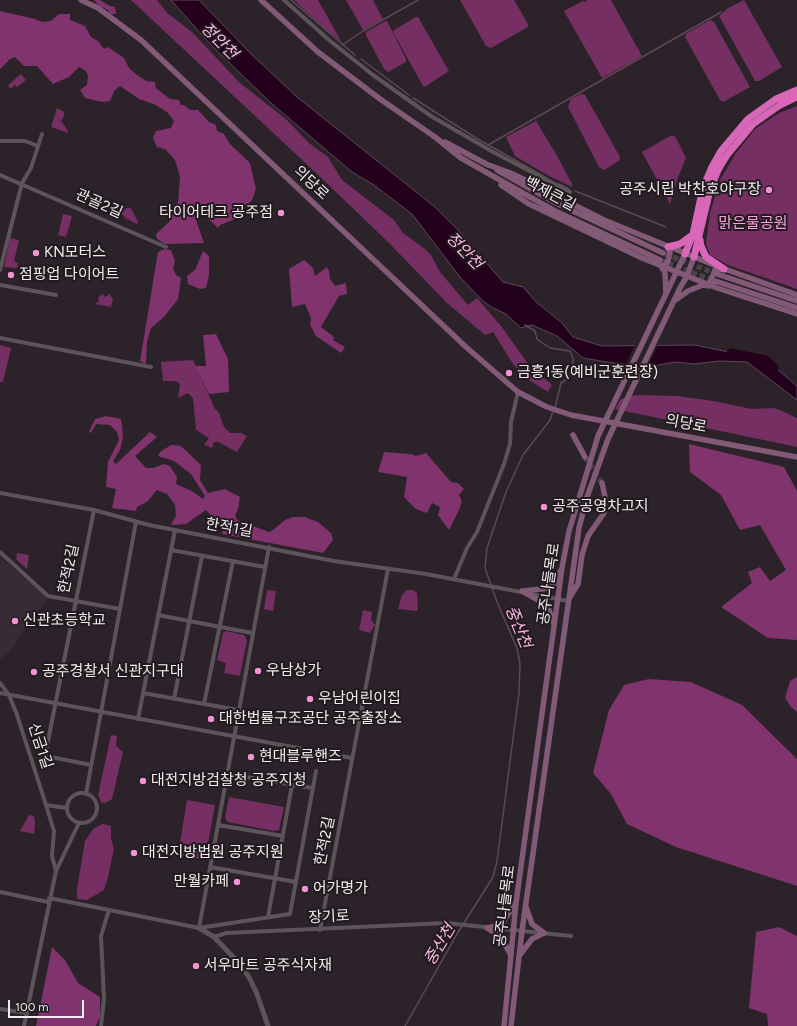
<!DOCTYPE html>
<meta charset="utf-8">
<style>
body{margin:0}
#map{position:relative;width:797px;height:1026px;overflow:hidden;background:#2b2329;font-family:Figtree,sans-serif}
canvas{display:block}
.scale{position:absolute;left:8px;top:1000px;width:76px;height:18px;box-sizing:border-box;border:2px solid #f1ebef;border-top:0;padding-left:5px;font-size:12px;line-height:14px;white-space:nowrap;color:#f1ebef;-webkit-text-stroke:3px #221a1f;paint-order:stroke}
</style>
<div id="map">
<canvas width="797" height="1026"></canvas>
<div class="scale">100 m</div>
</div>
<script>
const ctx = document.querySelector('canvas').getContext('2d');
ctx.lineJoin = 'round';
function fillPath(path, color) { ctx.fillStyle = color; ctx.fill(path, 'evenodd'); }
const poly = rows => new Path2D(rows.map(r => 'M' + r).join(''));
function stroke(path, color, width, dash) { ctx.strokeStyle = color; ctx.lineWidth = width; ctx.lineCap = dash ? 'butt' : 'round'; ctx.setLineDash(dash || []); ctx.stroke(path); }
function drawText(font, color, halo, rows, align = 'center') {
  ctx.font = font + ' Figtree,"Noto Sans KR",sans-serif'; ctx.lineWidth = 4; ctx.setLineDash([]); ctx.textBaseline = 'middle'; ctx.strokeStyle = halo; ctx.fillStyle = color; for (const [text, x, y, turn = 0] of rows) {
    ctx.save(); ctx.translate(x, y); ctx.rotate((+turn || 0) * Math.PI / 180); ctx.textAlign = isNaN(turn) ? turn : align; if (halo) ctx.strokeText(text, 0, 0); ctx.fillText(text, 0, 0); ctx.restore();
  }
}
fillPath(poly([
 [0,557,48,598,10,651,0,659]
]), '#392b34');
fillPath(poly([
 [131,0,157,0,167,13,192,32,240,83,286,119,309,143,328,157,342,180,394,220,403,233,425,249,431,255,440,272,468,305,477,298,501,326,529,365,552,385,548,392,529,380,513,364,493,332,485,335,447,303,388,242,315,172],
 [294,0,318,0,341,41,324,28],
 [346,0,373,0,383,19,363,30],
 [460,0,514,0,528,24,528,27,491,48,486,46],
 [587,0,611,0,642,56,604,77,602,78,564,11,583,1,586,2],
 [744,0,782,67,759,81,755,81,719,16,728,8],
 [416,17,418,17,449,71,426,86,423,86,393,32,394,30],
 [710,20,714,22,750,87,723,102,720,100,685,37,686,34],
 [385,21,387,21,406,59,406,62,388,72,384,69,366,35,366,32],
 [21,74,26,80,17,87,15,85,10,89,8,85],
 [581,94,585,95,620,157,619,161,604,170,599,167,568,107,571,99],
 [797,106,797,289,728,265,710,255,706,243,710,213,720,180,736,153,755,129,779,113],
 [57,108,64,112,64,116,61,121,67,129,68,133,51,127],
 [536,121,556,154,572,184,572,187,549,176,515,156,506,137],
 [670,136,675,136,686,158,678,177,670,204,642,152],
 [126,208,131,208,138,222,137,224,125,218,121,213],
 [63,214,72,216,66,237,58,235],
 [10,238,19,240,14,261,18,263,17,268,4,267],
 [103,294,105,297,110,294,113,299,111,307,95,304,99,301,98,297],
 [0,345,11,348,3,382,0,382],
 [193,360,215,409,219,413,224,427,230,433,241,433,247,436,237,452,218,442,214,442,212,448,204,445,209,438,196,430,193,398,188,393,178,398,180,384,176,381,163,381,161,362],
 [635,395,677,396,713,401,752,409,773,408,780,410,797,418,797,447,615,409,621,399],
 [17,553,29,555,27,569,16,559],
 [267,590,276,591,273,611,264,609],
 [407,590,413,590,417,593,418,611,398,609,402,595],
 [363,610,372,612,371,620,375,625,370,633,359,630],
 [226,631,244,635,247,640,240,676,224,673,226,663,217,660,223,633],
 [111,735,117,736,116,746,123,752,112,799,105,803,101,802,98,795],
 [229,797,284,807,279,830,274,831,228,822,225,818],
 [187,800,215,805,205,860,178,855],
 [29,815,34,816,35,824,34,834,20,831],
 [103,824,111,826,111,839,114,849,108,877,104,890,87,900,77,899,77,889,85,841,94,828]
]), '#752f62');
fillPath(poly([
 [94,0,100,0,110,6,115,7,116,14,110,14,108,10,98,5],
 [0,11,35,19,42,22,51,21,59,14,70,14,70,20,85,26,91,37,98,41,104,49,108,47,124,58,129,68,137,75,146,81,155,82,156,88,170,99,179,100,181,105,184,105,190,110,198,110,209,122,216,125,217,131,224,134,230,144,250,163,256,189,252,200,235,219,220,225,218,228,203,214,200,209,197,208,196,212,196,220,204,243,165,244,157,239,156,234,169,222,178,202,180,177,175,160,165,149,157,147,153,138,156,131,171,128,174,121,168,113,156,105,139,99,120,86,114,91,110,101,102,102,85,98,80,90,87,85,88,76,86,71,79,67,69,77,53,84,37,66,24,66,15,57,10,59,0,69],
 [164,249,171,250,175,261,173,268,176,275,181,278,178,299,164,317,151,328,147,342,146,364,140,361,158,252],
 [203,251,209,256,209,275,206,288,200,289,188,284,187,276,195,270],
 [304,260,313,268,315,276,327,267,329,271,330,279,335,286,346,283,347,294,339,296,321,327,334,337,333,340,345,347,341,353,316,336,310,325,311,318,305,304,292,307,289,269],
 [216,334,228,359,229,392,209,394,195,366,206,366,203,335],
 [106,416,121,419,122,425,123,437,120,450,113,461,116,464,150,432,157,437,135,456,146,468,153,468,164,464,170,466,177,477,176,484,192,491,203,499,205,496,191,474,174,461,158,456,160,452,171,445,181,446,201,465,200,480,208,493,225,489,240,497,238,509,235,515,237,520,269,532,273,530,285,520,293,517,305,517,318,522,331,533,333,540,323,553,222,534,223,528,231,528,232,524,217,522,206,510,186,524,173,525,171,524,176,516,175,505,167,494,157,490,148,501,137,507,136,511,112,508,116,489,106,487,108,462,119,440,117,432,110,425,96,424,91,433,89,432,95,419],
 [689,444,784,467,797,491,797,640,768,638,721,607,752,583,748,572,760,567,770,581,786,570,760,525,740,530,721,495,690,472],
 [384,452,411,454,416,456,426,453,451,482,458,483,464,489,459,495,462,501,459,510,449,530,438,515,440,507,432,503,427,513,416,509,404,497,407,477,378,472],
 [797,677,797,712,791,707,785,698,790,681],
 [649,679,691,682,742,705,797,759,797,886,676,847,627,824,611,794,593,773,609,710,624,685],
 [779,927,797,936,797,1026,768,1026,767,1014,749,1008,756,932],
 [52,947,65,960,78,983,100,997,100,1017,96,1026,36,1026]
]), '#80336c');
const water = poly([
 [171,0,199,0,251,54,297,97,435,207,458,230,503,282,523,287,536,302,561,322,573,337,602,346,695,345,766,360,797,386,797,400,747,362,719,361,695,364,675,362,648,367,607,362,583,358,557,336,532,325,521,328,506,314,491,307,482,300,460,277,412,214,374,185,352,172,271,103,211,45,171,0]
]);
fillPath(water, '#23001b');
stroke(water, '#61465b', 1);
fillPath(poly([
 [635,345,658,345,647,368,625,366]
]), '#2b2329');
stroke(poly([
 [291,0,355,55],
 [342,45,363,31,418,0],
 [361,59,409,95],
 [413,98,476,138,545,177],
 [488,145,721,12],
 [559,184,569,189],
 [575,191,666,227],
 [525,325,535,331,537,339,550,348,570,351,573,359,573,369,569,378,561,383,555,408],
 [405,1026,457,934,493,877,497,861,519,693,520,664,517,648,497,602,485,568,487,548,506,492,523,455,550,420,553,411]
]), '#61465b', 1.5);
stroke(poly([
 [731,353,766,360,774,368]
]), '#23001b', 9);
stroke(poly([
 [665,254,717,274],
 [660,260,714,281],
 [585,457,602,483]
]), '#494147', 5.5, [5.5, 3]);
stroke(poly([
 [284,0,329,40,373,75,431,116,493,152,570,192],
 [0,141,25,141,38,146],
 [0,175,166,247],
 [0,270,22,183,31,168,42,134],
 [0,285,56,295],
 [0,338,151,367],
 [0,493,94,510,149,525,334,561,426,574,568,601],
 [171,550,265,567],
 [0,552,48,596,120,609],
 [454,579,467,548,477,532,504,464,510,444,511,422,518,392],
 [158,615,252,633],
 [0,683,9,695,17,715,46,805,67,808],
 [0,693,352,758],
 [143,693,238,710],
 [174,699,202,556],
 [204,704,233,561],
 [138,719,175,530],
 [91,765,51,757,48,755,46,751,94,510],
 [227,774,313,788],
 '67 808a15 15 0 1 1 30 0a15 15 0 1 1-30 0Z',
 [86,794,136,522],
 [218,825,283,836],
 [210,867,296,882],
 [56,871,79,823],
 [0,892,48,902],
 [49,898,199,928,290,914,316,771],
 [268,917,292,785],
 [199,928,269,547],
 [320,930,388,569],
 [214,937,226,933,446,923,571,936],
 [0,1009,27,1013],
 [24,1026,56,871,52,856,54,831,46,805],
 [101,1026,104,999,101,936,109,910]
]), '#5d545a', 4);
stroke(poly([
 [199,928,214,937,239,963,249,977,257,994,268,1026]
]), '#5d545a', 5);
stroke(poly([
 [81,0,98,8,141,40,466,347,518,392,547,407,571,415,797,457],
 [261,0,318,52,380,99,435,137,461,158,553,210,660,260],
 [445,142,488,165],
 [486,164,513,174,604,220,714,265],
 [497,170,556,203,663,253],
 [501,185,529,204,642,258,717,288,797,314],
 [722,268,797,295],
 [717,274,797,301],
 [715,281,797,308],
 [713,285,710,282,715,270,724,269],
 [666,294,665,273,661,266,665,265,668,261,670,253,668,247],
 [674,301,688,291,703,285,709,286],
 [573,435,585,457],
 [522,591,547,605,554,624],
 [524,591,549,588,554,584,561,570],
 [570,597,578,584,582,555,588,536,604,513,605,497,602,483],
 [526,907,532,924,544,933],
 [487,928,501,925,515,904],
 [487,928,500,936,511,955],
 [519,956,532,939,544,933],
 [504,1026,516,903,562,568,569,531,598,436,685,254],
 [511,1026,522,931,579,528,587,497,608,439,680,288,687,276,694,257]
]), '#825976', 5.5);
stroke(poly([
 [700,240,701,246,706,257,724,269],
 [668,247,680,244,691,236],
 [685,254,693,234,703,188,712,167,721,151,748,119,776,99,797,90],
 [694,257,710,190,718,170,727,155,753,124,780,105,797,97]
]), '#d866b9', 7);
for (const [x, y, r, color] of [
 [769,190,4,"#f391d6"],
 [281,213,4,"#f391d6"],
 [36,253,4,"#f391d6"],
 [11,275,4,"#f391d6"],
 [509,373,4,"#f391d6"],
 [544,507,4,"#f391d6"],
 [15,621,4,"#f391d6"],
 [258,671,4,"#f391d6"],
 [34,672,4,"#f391d6"],
 [310,699,4,"#f391d6"],
 [211,719,4,"#f391d6"],
 [251,757,4,"#f391d6"],
 [143,781,4,"#f391d6"],
 [134,853,4,"#f391d6"],
 [237,882,4,"#f391d6"],
 [305,889,4,"#f391d6"],
 [196,966,4,"#f391d6"]
]) { const dot = new Path2D(); dot.arc(x, y, r, 0, 2 * Math.PI); ctx.fillStyle = color; ctx.fill(dot); stroke(dot, '#221a1f', 1.5); }
drawText('15px', '#f1ebef', '#221a1f', [
 ["의당로",311,183,43],
 ["백제큰길",550,194,28],
 ["관골2길",99,204,24],
 ["의당로",686,424,11],
 ["한적1길",229,528,10],
 ["한적2길",69,569,-78],
 ["공주나들목로",549,584,-82],
 ["신금1길",40,746,72],
 ["한적2길",325,841,-79],
 ["공주나들목로",505,906,-83],
 ["장기로",329,917,-3]
]);
drawText('15px', '#f1ebef', '#221a1f', [
 ["공주시립 박찬호야구장",761,190,"right"],
 ["타이어테크 공주점",273,213,"right"],
 ["KN모터스",44,253],
 ["점핑업 다이어트",19,275],
 ["금흥1동(예비군훈련장)",517,373],
 ["공주공영차고지",552,507],
 ["신관초등학교",23,621],
 ["우남상가",266,671],
 ["공주경찰서 신관지구대",42,672],
 ["우남어린이집",318,699],
 ["대한법률구조공단 공주출장소",219,719],
 ["현대블루핸즈",259,757],
 ["대전지방검찰청 공주지청",151,781],
 ["대전지방법원 공주지원",142,853],
 ["만월카페",229,882,"right"],
 ["어가명가",313,889],
 ["서우마트 공주식자재",204,966]
], 'left');
drawText('15px', '#f9a2de', '#221a1f', [
 ["맑은물공원",753,224]
]);
drawText('italic 16px', '#febce8', '#221a1f', [
 ["정안천",219,41,45],
 ["정안천",464,251,46],
 ["중산천",518,627,68],
 ["중산천",440,945,-59]
]);
</script>
